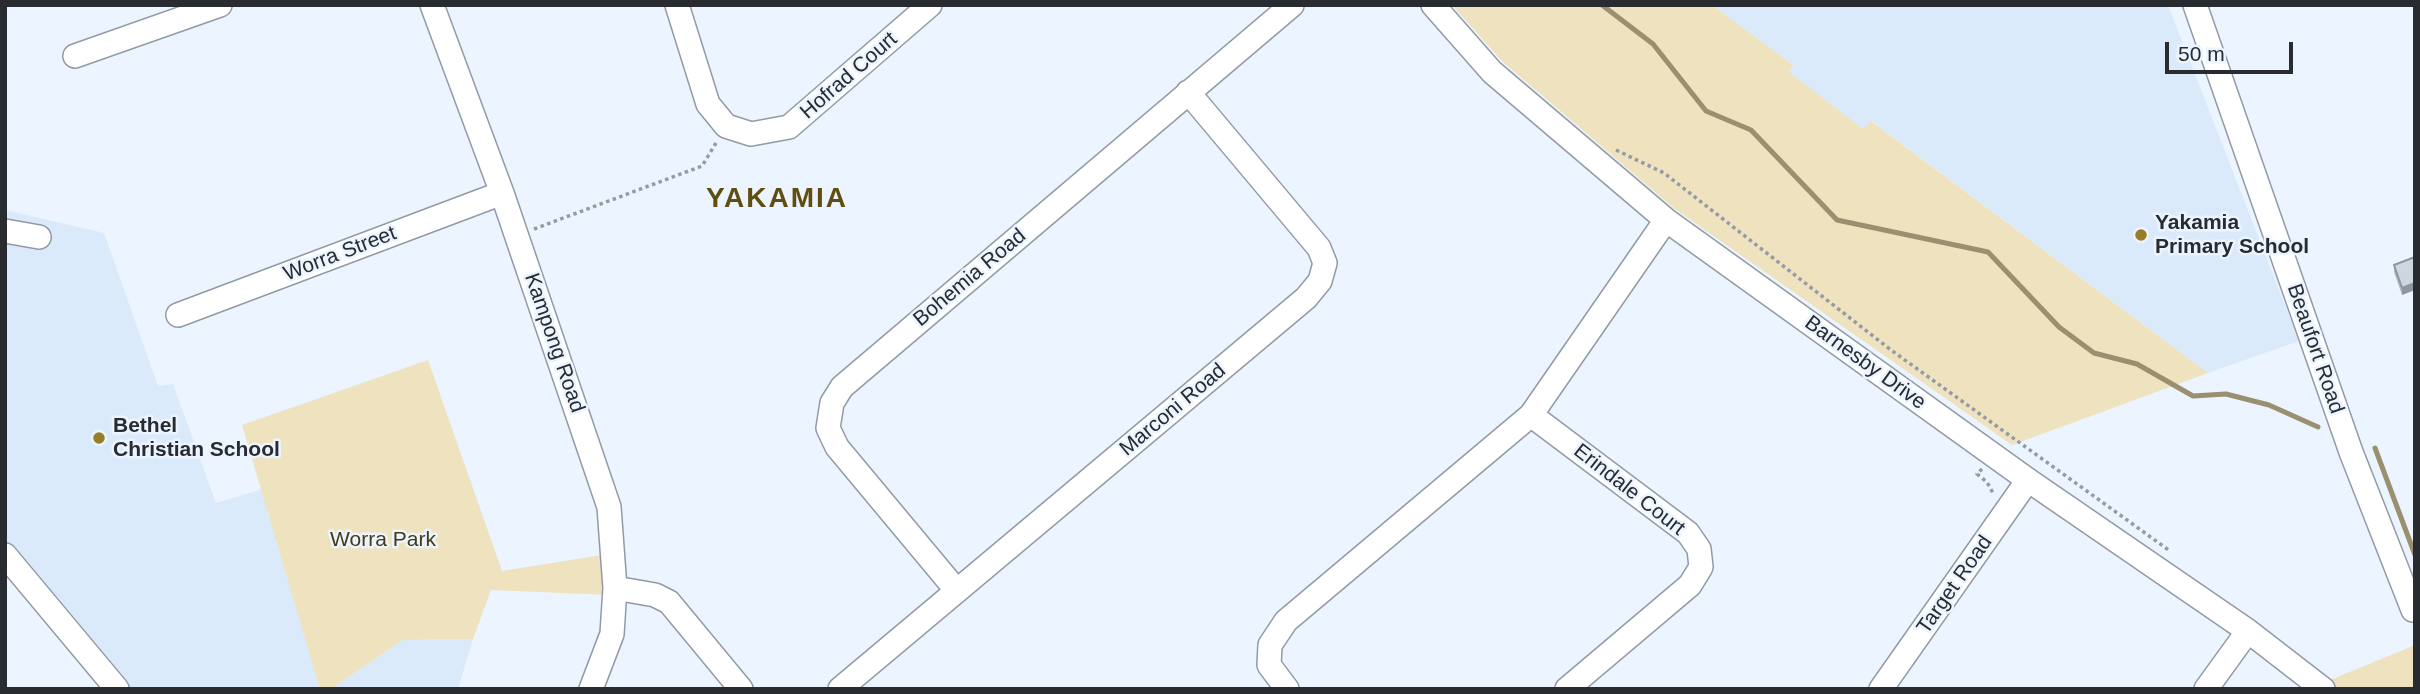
<!DOCTYPE html>
<style>
body{margin:0}
#map{position:relative;width:2420px;height:694px;overflow:hidden;background:#ebf4ff;font-family:Helvetica,sans-serif}
canvas{display:block}
.frame{position:absolute;inset:0;border:7px solid #282b30;pointer-events:none}
.scale{position:absolute;left:2165px;top:42px;width:128px;height:32px;box-sizing:border-box;border:4px solid #282b30;border-top:0;padding-left:9px;font-size:21px;line-height:24px;white-space:nowrap;color:#282b30;-webkit-text-stroke:5px #ebf4ff;paint-order:stroke}
</style>
<div id="map">
<canvas width="2420" height="694"></canvas>
<div class="frame"></div>
<div class="scale">50 m</div>
</div>
<script>
const ctx = document.querySelector('canvas').getContext('2d');
ctx.lineJoin = 'round';
function fillPath(path, color) { ctx.fillStyle = color; ctx.fill(path, 'evenodd'); }
const poly = rows => new Path2D(rows.map(r => 'M' + r).join(''));
function stroke(path, color, width, dash) { ctx.strokeStyle = color; ctx.lineWidth = width; ctx.lineCap = dash ? 'butt' : 'round'; ctx.setLineDash(dash || []); ctx.stroke(path); }
function drawText(font, color, halo, rows, align = 'center') {
  ctx.font = font + ' Helvetica,sans-serif'; ctx.lineWidth = 5; ctx.setLineDash([]); ctx.textBaseline = 'middle'; ctx.strokeStyle = halo; ctx.fillStyle = color; for (const [text, x, y, turn = 0] of rows) {
    ctx.save(); ctx.translate(x, y); ctx.rotate((+turn || 0) * Math.PI / 180); ctx.textAlign = isNaN(turn) ? turn : align; if (halo) ctx.strokeText(text, 0, 0); ctx.fillText(text, 0, 0); ctx.restore();
  }
}
fillPath(poly([
 [1712,5,2168,5,2299,341,2208,373,1872,121,1864,130,1788,72,1793,65],
 [5,210,104,233,158,386,173,384,216,503,263,489,320,689,125,689,5,543],
 [473,639,458,689,331,689,403,640]
]), '#dbeafb');
fillPath(poly([
 [1452,5,1712,5,1793,65,1789,72,1863,129,1871,121,2208,373,2012,445,1675,209,1503,62],
 [428,360,502,571,608,554,609,595,491,590,473,639,403,640,331,689,320,689,242,425],
 [2415,645,2415,689,2307,689,2330,680]
]), '#eee2bf');
stroke(poly([
 [1602,5,1653,44,1706,111,1751,130,1837,220,1988,252,2059,327,2094,353,2137,364,2193,396,2226,394,2269,405,2318,427],
 [2375,448,2415,555]
]), '#9a9070', 5);
const minor = poly([
 [432,5,502,193,609,507,615,588,612,634,591,689],
 [677,5,708,104,726,126,751,134,789,127,930,5],
 [1433,5,1492,72,1666,220,2028,480,2248,631,2323,689],
 [2195,5,2351,452,2413,610],
 [75,56,220,5],
 [5,231,39,237],
 [178,315,502,193],
 [1531,415,1688,533,1699,549,1701,567,1690,585,1567,689],
 [5,555,117,689],
 [615,588,655,595,669,602,741,689],
 [957,591,837,447,828,428,832,403,842,387,1292,5],
 [840,689,1306,298,1320,281,1325,263,1319,248,1188,92],
 [1287,689,1269,665,1270,645,1286,621,1531,415,1666,220],
 [1881,689,2028,480],
 [2206,689,2248,631]
]);
stroke(minor, '#929ba5', 26);
stroke(poly([
 [1616,150,1664,173,1891,350,2170,551],
 [534,229,702,166,716,143],
 [1982,469,1977,474,1987,482,1994,495]
]), '#959ba4', 3.5, [3.5, 3.5]);
stroke(minor, '#fff', 23);
fillPath(poly([
 [2415,257,2402,295,2394,272,2394,265]
]), '#b0b8c2');
fillPath(poly([
 [2415,283,2415,290,2402,295,2402,288]
]), '#90969e');
const building = poly([
 [2415,257,2415,283,2402,288,2394,265,2415,257]
]);
fillPath(building, '#cdd6e1');
stroke(building, '#90969e', 2);
for (const [x, y, r, color] of [
 [2141,235,7,"#977d25"],
 [99,438,7,"#977d25"]
]) { const dot = new Path2D(); dot.arc(x, y, r, 0, 2 * Math.PI); ctx.fillStyle = color; ctx.fill(dot); stroke(dot, '#ebf4ff', 2.5); }
drawText('21px', '#282b30', '#ebf4ff', [
 ["Hofrad Court",849,76,-41],
 ["Worra Street",340,254,-21],
 ["Bohemia Road",970,278,-40],
 ["Kampong Road",554,343,71],
 ["Beaufort Road",2315,349,71],
 ["Barnesby Drive",1865,363,36],
 ["Marconi Road",1173,410,-40],
 ["Erindale Court",1629,490,38],
 ["Target Road",1955,585,-55]
]);
drawText('bold 21px', '#282b30', '#ebf4ff', [
 ["Yakamia",2155,223],
 ["Primary School",2155,247],
 ["Bethel",113,426],
 ["Christian School",113,450]
], 'left');
drawText('21px', '#463914', '#ebf4ff', [
 ["Worra Park",383,540]
]);
ctx.letterSpacing = '2px';
drawText('bold 28px', '#604e10', '#ebf4ff', [
 ["YAKAMIA",777,199]
]);
ctx.letterSpacing = '0px';
</script>
